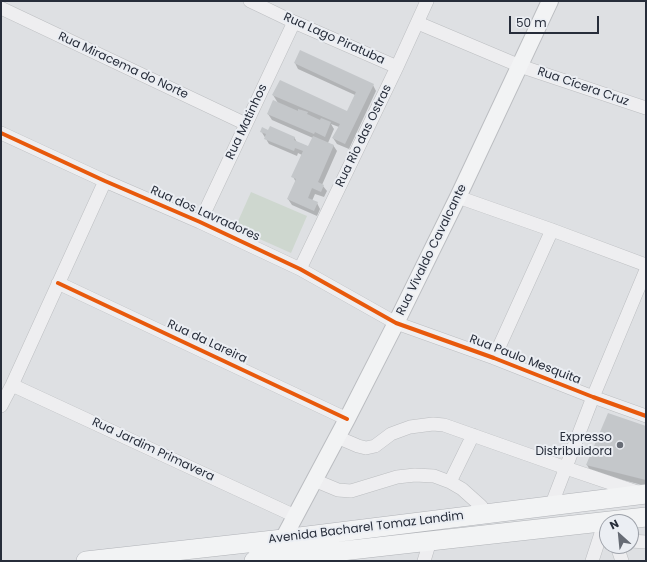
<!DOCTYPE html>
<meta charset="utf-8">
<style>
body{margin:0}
#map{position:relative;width:647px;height:562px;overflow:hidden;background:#dee0e3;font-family:Poppins,sans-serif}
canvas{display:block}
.frame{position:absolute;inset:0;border:2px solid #272d3a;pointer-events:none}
.north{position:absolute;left:599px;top:514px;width:40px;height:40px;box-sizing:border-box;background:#ebeef3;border:1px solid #9da1a9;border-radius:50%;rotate:333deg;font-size:11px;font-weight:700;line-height:16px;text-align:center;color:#272d3a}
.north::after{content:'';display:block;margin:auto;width:14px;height:18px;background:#676c75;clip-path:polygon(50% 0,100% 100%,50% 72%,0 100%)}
.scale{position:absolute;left:509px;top:16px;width:90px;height:18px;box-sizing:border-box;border:2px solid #272d3a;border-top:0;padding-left:5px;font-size:12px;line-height:14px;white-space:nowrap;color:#272d3a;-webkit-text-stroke:3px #ebeef3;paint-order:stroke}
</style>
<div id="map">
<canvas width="647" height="562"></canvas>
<div class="frame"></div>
<div class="north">N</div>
<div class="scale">50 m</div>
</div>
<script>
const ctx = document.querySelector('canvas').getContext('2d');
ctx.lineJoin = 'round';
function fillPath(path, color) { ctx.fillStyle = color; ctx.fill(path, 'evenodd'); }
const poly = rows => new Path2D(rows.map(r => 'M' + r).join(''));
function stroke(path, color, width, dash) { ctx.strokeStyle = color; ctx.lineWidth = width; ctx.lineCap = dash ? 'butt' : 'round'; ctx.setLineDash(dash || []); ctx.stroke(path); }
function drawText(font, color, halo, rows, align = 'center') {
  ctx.font = font + ' Poppins,sans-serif'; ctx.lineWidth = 4; ctx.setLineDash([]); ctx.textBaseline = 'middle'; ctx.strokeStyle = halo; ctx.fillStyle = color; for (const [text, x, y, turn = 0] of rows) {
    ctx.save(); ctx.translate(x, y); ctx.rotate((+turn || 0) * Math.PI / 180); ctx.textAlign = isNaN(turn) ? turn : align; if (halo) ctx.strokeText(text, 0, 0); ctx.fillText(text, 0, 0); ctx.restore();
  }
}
fillPath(poly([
 [251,192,307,216,291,253,235,228]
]), '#ced7cf');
fillPath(poly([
 [295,63,373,85,376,91,349,149,337,144,333,138,339,127,331,124,334,129,328,143,333,145,337,151,322,185,323,186,327,191,324,197,315,194,312,201,317,203,320,209,317,216,292,205,288,199,296,182,293,177,302,155,298,153,297,156,269,144,261,131,269,131,294,137,297,142,309,147,313,138,272,120,268,114,278,103,273,95,347,113,355,95,298,69],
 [646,427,646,486,591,472,587,465]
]), '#0003');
fillPath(poly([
 [300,50,374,84,345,144,332,138,340,124,272,95,280,80,347,111,356,92,294,63],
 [273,100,298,111,298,109,308,112,307,114,320,120,321,118,331,122,325,137,315,132,314,134,267,114],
 [270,126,295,137,294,140,308,146,313,136,334,145,318,182,324,185,321,192,312,188,308,198,318,202,314,211,287,199,296,179,291,177,303,151,295,148,294,151,264,139,266,134,260,132,262,127,268,130],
 [608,413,646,426,646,480,586,465]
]), '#c4c7ca');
const minor = poly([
 [250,1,294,22,397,67],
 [1,8,246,124],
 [418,23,520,66,646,108],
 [1,133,105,181,200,222,300,269,396,323,494,358,593,397,646,416],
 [458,197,552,230,646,265],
 [200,222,294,22],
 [300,269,397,67,427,1],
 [58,283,347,419],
 [494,358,552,230],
 [12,385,295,516],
 [1,406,12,385,105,181],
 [337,437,358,446,366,448,375,446,391,434,399,431,410,427,433,424,444,425,566,468,640,493],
 [314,480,338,490,351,491,397,477,415,475,434,476,450,482,462,489,481,506,486,514],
 [450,482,473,435],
 [551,506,593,397,646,270],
 [631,541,646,542],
 [617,546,622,561],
 [424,561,430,541],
 [592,561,605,521]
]);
const major = poly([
 [283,539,347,419,396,323,458,197,550,1]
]);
const highway = poly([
 [86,561,283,539,646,494],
 [254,561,430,541,646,517]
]);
stroke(minor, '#bcbec1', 14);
stroke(major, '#bbbdc1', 18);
stroke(highway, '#b1b3b8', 20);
stroke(minor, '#eeeef0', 13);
stroke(major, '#f2f3f4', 16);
stroke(highway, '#f2f3f4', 19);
stroke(poly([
 [1,133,105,181,200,222,300,269,396,323,494,358,593,397,646,416],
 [58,283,347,419]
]), '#e8590c', 4);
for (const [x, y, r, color] of [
 [620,445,4,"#676c75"]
]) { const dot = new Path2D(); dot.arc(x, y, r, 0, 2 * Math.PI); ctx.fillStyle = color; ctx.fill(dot); stroke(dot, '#ebeef3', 1.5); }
drawText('12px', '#272d3a', '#ebeef3', [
 ["Rua Lago Piratuba",334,39,24],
 ["Rua Miracema do Norte",123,66,25],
 ["Rua Cícera Cruz",583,87,19],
 ["Rua Matinhos",247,122,-65],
 ["Rua Rio das Ostras",364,136,-64],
 ["Rua dos Lavradores",205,214,24],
 ["Rua Vivaldo Cavalcante",432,250,-64],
 ["Rua da Lareira",207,342,25],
 ["Rua Paulo Mesquita",525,360,21],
 ["Rua Jardim Primavera",153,450,25],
 ["Avenida Bacharel Tomaz Landim",366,528,-7]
]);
drawText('12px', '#272d3a', '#ebeef3', [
 ["Expresso",612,438],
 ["Distribuidora",612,452]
], 'right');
</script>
